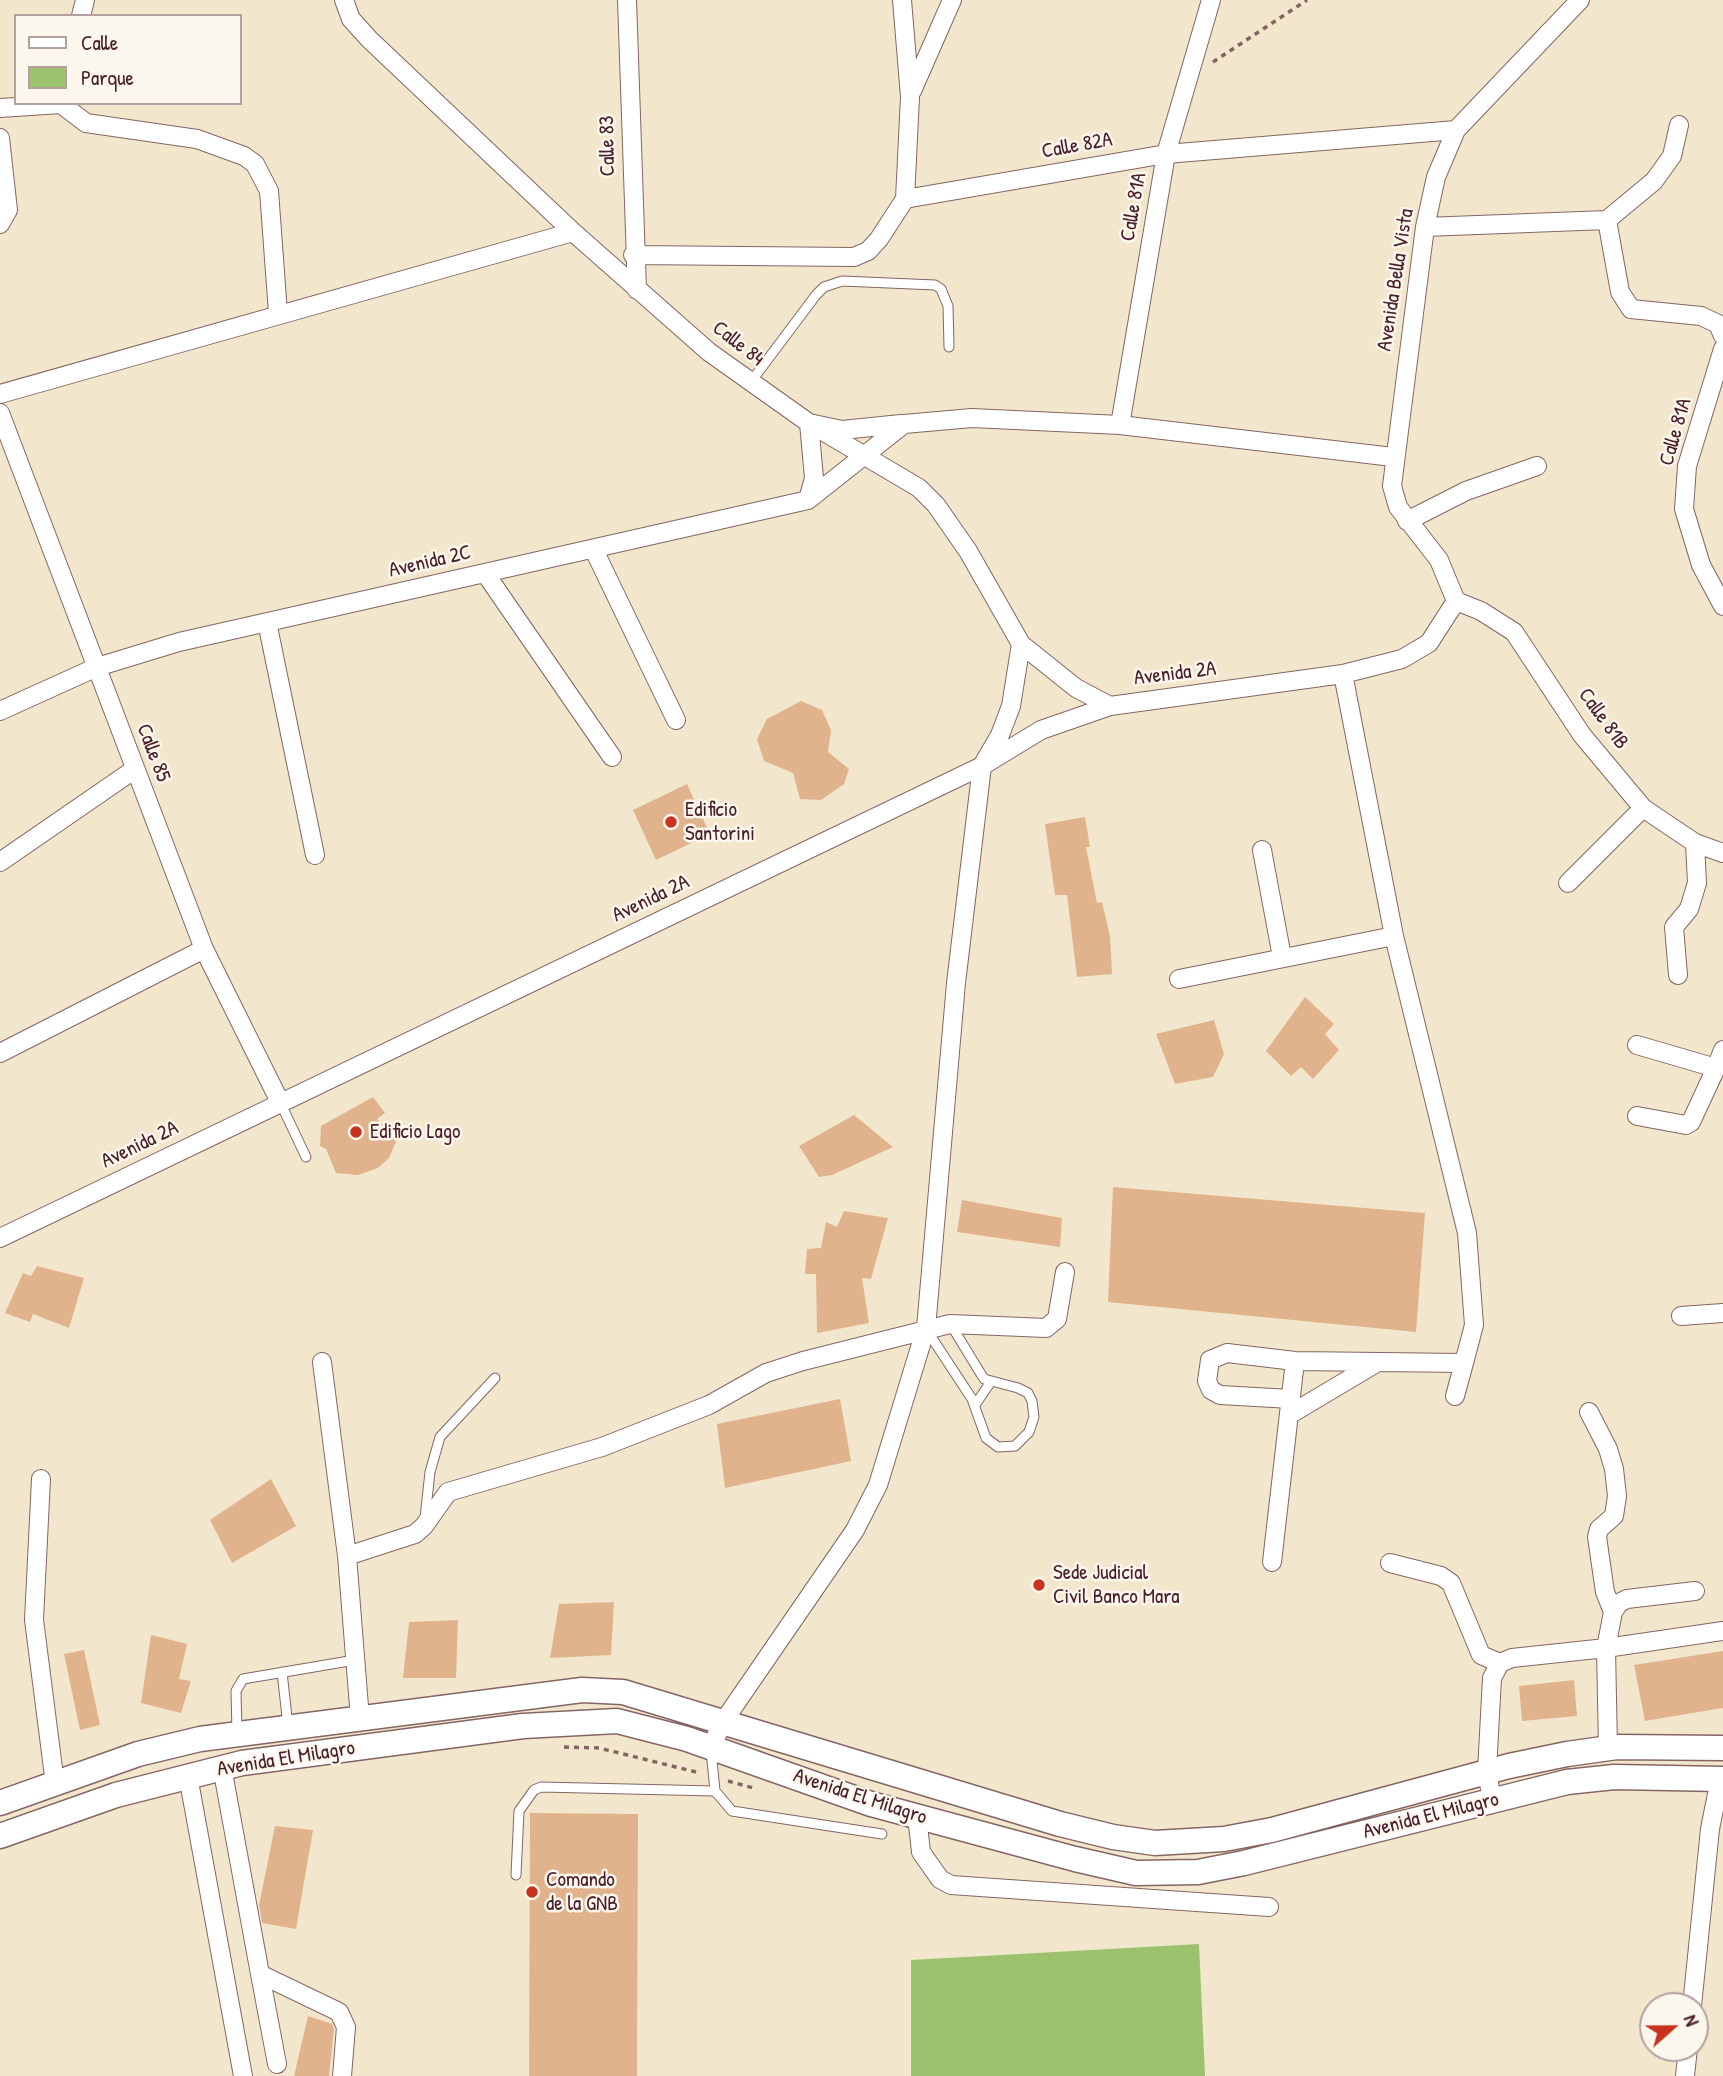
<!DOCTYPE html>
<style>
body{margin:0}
#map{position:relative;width:1723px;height:2076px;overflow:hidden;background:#f2e7cc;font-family:"Patrick Hand",sans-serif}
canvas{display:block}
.legend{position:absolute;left:14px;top:14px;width:228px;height:91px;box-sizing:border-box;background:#fbf7ec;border:2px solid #b4a19f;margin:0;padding:9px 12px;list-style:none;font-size:21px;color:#4a1f2b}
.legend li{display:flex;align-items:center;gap:14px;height:35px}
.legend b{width:35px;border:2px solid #b4a19f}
.north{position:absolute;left:1639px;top:1992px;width:70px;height:70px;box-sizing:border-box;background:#fbf7ec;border:2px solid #b4a19f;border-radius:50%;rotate:69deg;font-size:19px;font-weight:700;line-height:28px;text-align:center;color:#4a1f2b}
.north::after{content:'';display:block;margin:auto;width:24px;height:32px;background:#c8321e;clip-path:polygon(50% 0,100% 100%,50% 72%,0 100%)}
</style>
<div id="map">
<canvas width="1723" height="2076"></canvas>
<ul class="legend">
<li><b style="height:9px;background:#fff"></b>Calle</li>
<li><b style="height:19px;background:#9cc26d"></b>Parque</li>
</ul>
<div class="north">N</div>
</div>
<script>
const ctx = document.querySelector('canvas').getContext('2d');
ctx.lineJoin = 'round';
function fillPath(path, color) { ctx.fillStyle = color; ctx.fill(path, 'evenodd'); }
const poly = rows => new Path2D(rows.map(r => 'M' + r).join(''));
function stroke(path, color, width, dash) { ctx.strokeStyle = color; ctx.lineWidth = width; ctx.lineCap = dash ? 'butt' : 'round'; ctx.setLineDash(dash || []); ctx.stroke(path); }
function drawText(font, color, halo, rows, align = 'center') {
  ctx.font = font + ' "Patrick Hand",sans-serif'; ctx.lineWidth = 5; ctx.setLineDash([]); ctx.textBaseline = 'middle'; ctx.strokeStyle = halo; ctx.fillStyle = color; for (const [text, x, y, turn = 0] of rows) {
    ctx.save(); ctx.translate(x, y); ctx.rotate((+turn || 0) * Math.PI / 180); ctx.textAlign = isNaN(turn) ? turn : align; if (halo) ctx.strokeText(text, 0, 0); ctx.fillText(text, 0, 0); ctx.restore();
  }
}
fillPath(poly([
 [1199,1944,1205,2076,911,2076,911,1960]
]), '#9cc26d');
fillPath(poly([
 [801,701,822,710,831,730,828,752,849,769,844,784,821,800,800,799,793,773,764,761,757,739,767,719],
 [687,784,710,834,656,860,633,810],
 [1085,817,1090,847,1086,847,1097,903,1102,902,1110,936,1112,974,1077,977,1067,895,1055,895,1045,824],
 [1305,997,1334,1024,1325,1034,1339,1050,1313,1079,1301,1067,1291,1076,1266,1051],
 [1214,1020,1224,1054,1213,1077,1175,1084,1156,1034],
 [373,1097,385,1113,377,1119,397,1139,389,1158,378,1168,358,1175,336,1173,326,1149,320,1146,321,1126],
 [854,1115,893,1147,832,1175,819,1177,799,1146],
 [1113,1187,1425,1213,1416,1332,1108,1302],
 [962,1200,1062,1218,1060,1247,957,1232],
 [844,1211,888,1218,871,1279,862,1278,869,1323,817,1333,816,1274,805,1274,807,1249,821,1248,826,1222,837,1227],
 [37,1266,84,1278,69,1328,33,1314,30,1322,5,1313,23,1273,31,1276],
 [840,1399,851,1461,725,1488,717,1424],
 [271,1479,296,1526,232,1563,210,1520],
 [614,1602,611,1655,550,1658,559,1604],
 [458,1620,456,1678,403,1678,409,1622],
 [151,1635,187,1644,179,1679,191,1681,181,1713,141,1703],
 [84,1650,100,1725,80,1730,64,1654],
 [1723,1651,1723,1708,1645,1721,1634,1665],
 [1574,1680,1577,1716,1522,1721,1519,1686],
 [530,1813,638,1814,637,2076,529,2076],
 [275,1826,313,1830,296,1929,262,1923,259,1905],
 [308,2016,332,2024,334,2029,329,2076,294,2076]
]), '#e1b38d');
const lane = poly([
 [750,383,816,295,824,287,842,281,935,285,941,289,948,306,949,347],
 [280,1102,306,1157],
 [926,1329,972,1399,986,1438,998,1447,1015,1446,1029,1432,1034,1417,1032,1401,1028,1393,1018,1388,984,1379,951,1325],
 [975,1405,990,1383],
 [425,1518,430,1472,440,1437,495,1378],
 [282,1672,288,1726],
 [237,1732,236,1691,243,1679,355,1660],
 [711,1750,715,1791,732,1811,882,1834],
 [516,1875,519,1811,534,1790,541,1787,715,1791]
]);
const street = poly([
 [344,0,351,19,369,39,573,232,709,352,809,423,919,488,936,505,968,551,1021,644,1076,688,1110,706],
 [627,0,637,290],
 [902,0,910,97,905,199,1166,154,1456,130],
 [81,16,85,0],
 [912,91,952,0],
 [0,108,61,104,86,123,197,139,244,156,255,164,269,191,278,313],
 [0,138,8,210,0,224],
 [1607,220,1654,181,1672,156,1679,125],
 [1425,227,1607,220,1620,292,1631,309,1701,316,1718,324,1723,336],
 [633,255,854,257,868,251,879,239,905,199],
 [1723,349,1687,466,1684,509,1701,565,1723,606],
 [0,394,573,232],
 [0,413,204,949,280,1102],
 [1120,425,1166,154,1211,0],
 [808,500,814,478,809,423,842,430,901,424],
 [1407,521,1466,491,1537,466],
 [594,550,676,720],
 [485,573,612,757],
 [1456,601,1439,560,1398,507,1392,486,1425,227,1436,177,1456,130,1580,0],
 [1456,601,1481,611,1514,632,1582,735,1643,808,1695,843,1723,853],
 [267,622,315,855],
 [0,711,97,667,179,642,808,500,904,424,972,418,1120,425,1393,457],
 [1262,850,1282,957],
 [0,862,135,769],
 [1568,883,1643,808],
 [1678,975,1674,927,1689,909,1697,883,1695,843],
 [1179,979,1394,936],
 [1637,1045,1716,1068,1723,1050],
 [0,1053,204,949],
 [1637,1116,1686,1125,1691,1122,1716,1068],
 [0,1238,982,766,1041,730,1110,706,1343,674,1402,659,1429,643,1456,601],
 [1681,1316,1723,1313],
 [322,1362,347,1556,360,1719],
 [1455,1396,1464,1363],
 [1291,1399,1220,1395,1211,1390,1207,1381,1210,1360,1227,1353,1295,1361,1464,1363,1474,1325,1467,1233,1394,936,1343,674],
 [1589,1412,1608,1449,1614,1469,1617,1496,1614,1516,1599,1529,1597,1537,1605,1592,1613,1612],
 [1289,1415,1378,1362],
 [41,1479,34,1620,55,1784],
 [347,1556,415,1534,424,1526,448,1492,602,1447,709,1405,766,1373,803,1361,950,1324,1046,1328,1057,1319,1065,1272],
 [1272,1562,1295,1361],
 [1390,1563,1441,1576,1451,1583,1481,1655,1500,1663],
 [1695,1591,1627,1599,1619,1603,1613,1612,1606,1648,1723,1631],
 [711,1747,723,1722,855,1530,878,1485,926,1328,956,983,982,766,1000,735,1011,706,1021,644],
 [222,1767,260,1974,339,2012,346,2027,342,2076],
 [188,1776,243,2076],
 [1492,1801,1487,1771,1492,1678,1500,1663,1512,1658,1606,1648,1608,1749],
 [917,1816,921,1852,940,1879,951,1885,1269,1907],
 [260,1974,277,2064],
 [1692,2006,1710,1829,1720,1779],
 [1685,2076,1688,2048]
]);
const secondary = poly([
 [0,1803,138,1754,200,1739,582,1690,623,1692,1060,1824,1113,1837,1155,1843,1224,1839,1272,1830,1509,1766,1567,1754,1617,1747,1723,1748],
 [0,1836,116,1795,242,1763,523,1726,617,1721,687,1739,871,1804,1075,1859,1136,1873,1198,1872,1244,1863,1567,1782,1614,1777,1723,1779]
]);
stroke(lane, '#856563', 11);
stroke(street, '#856563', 20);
stroke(secondary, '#856563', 27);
stroke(poly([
 [1213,62,1307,0],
 [564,1747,599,1748,700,1773],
 [728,1781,757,1789]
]), '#856563', 3.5, [5, 5]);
stroke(lane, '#fff', 9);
stroke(street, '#fff', 18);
stroke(secondary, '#fff', 24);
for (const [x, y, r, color] of [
 [671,822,7,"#c8321e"],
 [356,1132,7,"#c8321e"],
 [1039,1585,7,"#c8321e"],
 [532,1892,7,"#c8321e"]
]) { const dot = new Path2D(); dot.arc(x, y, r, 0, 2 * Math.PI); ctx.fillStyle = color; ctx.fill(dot); stroke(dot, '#fbf7ec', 2.5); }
drawText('21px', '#4a1f2b', '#fbf7ec', [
 ["Calle 83",608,146,-91],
 ["Calle 82A",1077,146,-10],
 ["Calle 81A",1134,207,-80],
 ["Avenida Bella Vista",1396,280,-81],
 ["Calle 84",738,344,38],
 ["Calle 81A",1676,432,-74],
 ["Avenida 2C",430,562,-13],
 ["Avenida 2A",1175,674,-7],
 ["Calle 81B",1603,719,54],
 ["Calle 85",153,753,69],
 ["Avenida 2A",651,899,-26],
 ["Avenida 2A",140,1145,-26],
 ["Avenida El Milagro",286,1759,-9],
 ["Avenida El Milagro",860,1797,18],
 ["Avenida El Milagro",1431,1816,-14]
]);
drawText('21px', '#4a1f2b', '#fbf7ec', [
 ["Edificio",685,810],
 ["Santorini",685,834],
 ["Edificio Lago",370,1132],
 ["Sede Judicial",1053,1573],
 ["Civil Banco Mara",1053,1597],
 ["Comando",546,1880],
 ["de la GNB",546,1904]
], 'left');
</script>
